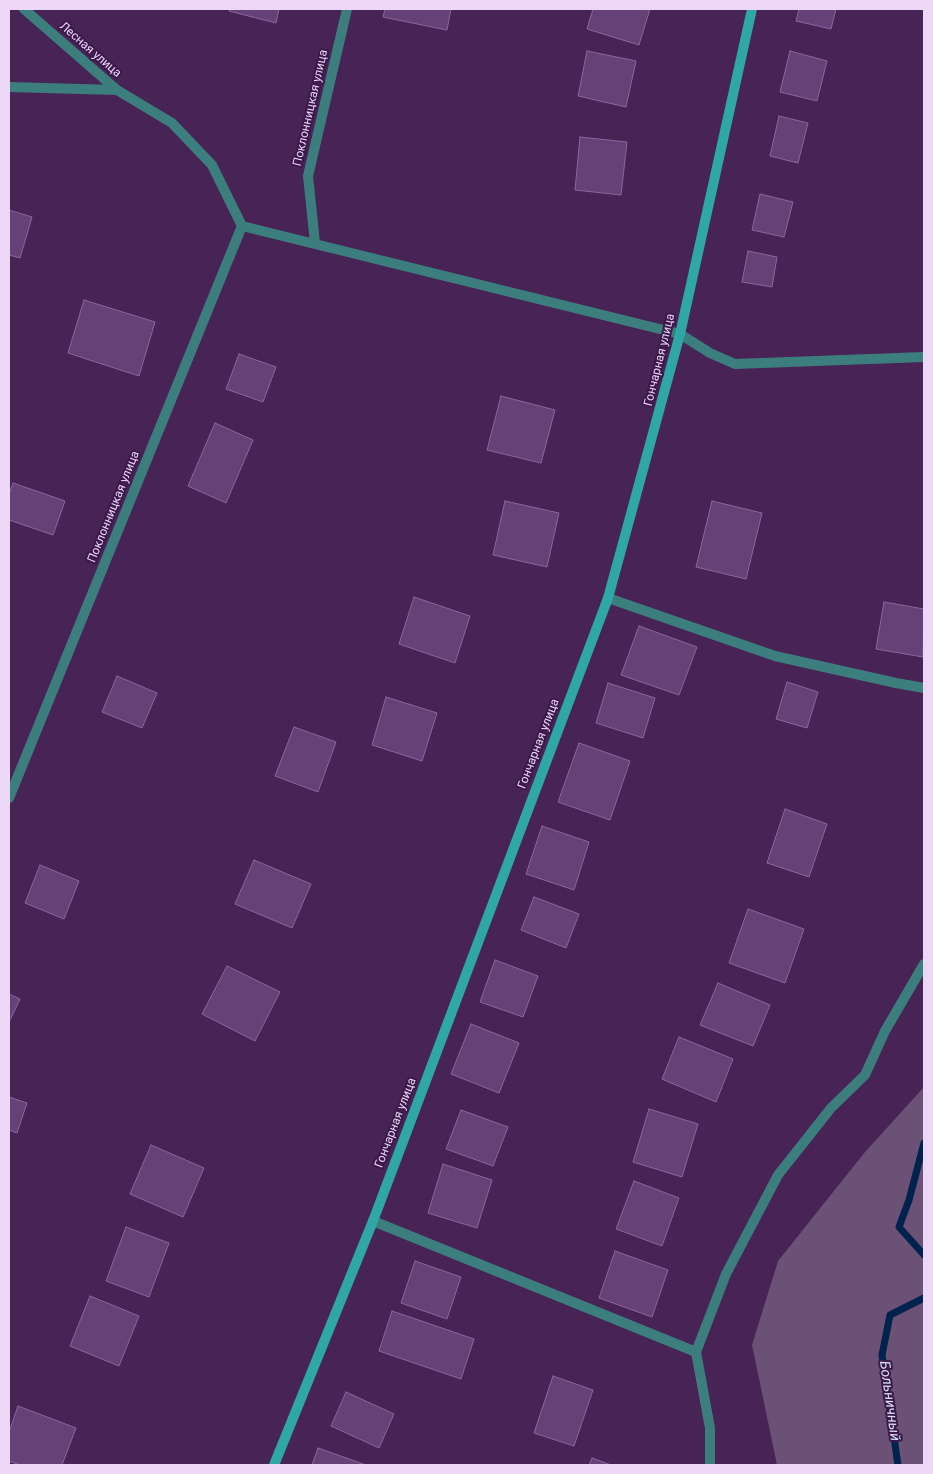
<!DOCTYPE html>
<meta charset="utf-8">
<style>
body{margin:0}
#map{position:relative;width:933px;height:1474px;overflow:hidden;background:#472356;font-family:Roboto,sans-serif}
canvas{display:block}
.frame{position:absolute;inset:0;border:10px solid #ecd7f7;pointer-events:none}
</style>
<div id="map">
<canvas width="933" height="1474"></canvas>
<div class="frame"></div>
</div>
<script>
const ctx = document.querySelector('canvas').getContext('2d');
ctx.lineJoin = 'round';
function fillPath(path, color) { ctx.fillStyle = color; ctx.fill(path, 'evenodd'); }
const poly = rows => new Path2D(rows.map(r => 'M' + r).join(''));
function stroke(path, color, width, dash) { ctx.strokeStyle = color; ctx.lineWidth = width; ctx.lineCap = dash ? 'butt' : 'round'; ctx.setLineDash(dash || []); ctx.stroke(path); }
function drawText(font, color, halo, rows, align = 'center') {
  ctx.font = font + ' Roboto,sans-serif'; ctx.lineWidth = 4; ctx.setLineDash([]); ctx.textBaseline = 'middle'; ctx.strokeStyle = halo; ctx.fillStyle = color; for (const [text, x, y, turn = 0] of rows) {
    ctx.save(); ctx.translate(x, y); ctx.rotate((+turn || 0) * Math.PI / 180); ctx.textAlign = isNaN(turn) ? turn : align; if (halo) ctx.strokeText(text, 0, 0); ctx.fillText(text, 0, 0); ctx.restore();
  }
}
fillPath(poly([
 [924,1087,924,1465,777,1465,752,1345,778,1261,865,1152]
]), '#6a5175');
stroke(poly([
 [924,1143,909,1200,899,1227,924,1255],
 [898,1465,882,1355,890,1315,924,1298]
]), '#00234e', 7);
const building = poly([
 [230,9,279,9,276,23,229,11,230,9],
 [385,9,451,9,447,30,383,17,385,9],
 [593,9,650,9,639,45,587,29,593,9],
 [799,9,836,9,831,29,796,21,799,9],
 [587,51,636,61,626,107,578,96,587,51],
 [790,51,827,61,817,101,780,92,790,51],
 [779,116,808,123,798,163,770,156,779,116],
 [580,137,627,142,621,195,575,190,580,137],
 [760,194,793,202,784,237,752,230,760,194],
 [9,210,32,217,20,258,9,255,9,210],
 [748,251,777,257,772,287,742,282,748,251],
 [84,300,155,322,139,376,68,353,84,300],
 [239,354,276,367,263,402,226,389,239,354],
 [501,396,555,410,541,463,487,450,501,396],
 [215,423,253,440,226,503,188,486,215,423],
 [13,483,65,501,53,535,9,520,9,495,13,483],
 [505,501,559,513,547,567,493,555,505,501],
 [712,501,762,513,746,579,696,567,712,501],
 [414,597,470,616,455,663,399,644,414,597],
 [884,602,924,609,923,657,876,649,884,602],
 [639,626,697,647,679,695,621,675,639,626],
 [117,676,157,693,142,728,102,712,117,676],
 [787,682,818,692,807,728,776,719,787,682],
 [608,683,655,698,643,738,596,723,608,683],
 [386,697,437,713,422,761,372,745,386,697],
 [294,727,336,742,318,792,275,776,294,727],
 [579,743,630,761,610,820,558,802,579,743],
 [785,809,827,824,809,877,767,863,785,809],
 [542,826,589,842,574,890,526,874,542,826],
 [254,860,311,884,292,928,235,904,254,860],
 [40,865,79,881,64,919,25,903,40,865],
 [534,897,579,914,566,948,521,930,534,897],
 [748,909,804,929,785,983,729,963,748,909],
 [495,960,538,976,523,1017,480,1002,495,960],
 [227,966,280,992,255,1041,202,1014,227,966],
 [718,983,770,1005,753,1046,700,1025,718,983],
 [9,994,20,999,9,1022,9,994],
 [471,1024,519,1043,499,1093,451,1074,471,1024],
 [679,1037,733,1059,716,1102,662,1079,679,1037],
 [9,1097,27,1103,17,1133,9,1130,9,1097],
 [649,1109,698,1124,682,1177,633,1162,649,1109],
 [461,1110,508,1127,493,1166,446,1149,461,1110],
 [151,1145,204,1168,183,1217,130,1194,151,1145],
 [443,1164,492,1180,477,1228,428,1213,443,1164],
 [634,1181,679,1198,662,1246,616,1229,634,1181],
 [126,1227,169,1243,149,1297,106,1281,126,1227],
 [615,1251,668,1270,652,1317,599,1298,615,1251],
 [415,1261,461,1277,447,1319,401,1303,415,1261],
 [90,1296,139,1316,119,1366,70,1346,90,1296],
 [392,1311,474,1339,461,1379,379,1351,392,1311],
 [553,1376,593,1390,574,1446,534,1433,553,1376],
 [346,1392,394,1414,379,1448,331,1426,346,1392],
 [18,1406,76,1428,62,1465,20,1465,9,1461,9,1432,18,1406],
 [318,1448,366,1465,312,1465,318,1448],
 [592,1458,611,1465,589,1465,592,1458]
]);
fillPath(building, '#664177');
stroke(building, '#8c669f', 1);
stroke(poly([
 [24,9,117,90],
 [9,87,117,90,172,123,212,165,242,226,680,334,710,353,735,364,924,357],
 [315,243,308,176,347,9],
 [608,598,775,656,896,683,924,688],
 [9,798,242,226],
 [373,1221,696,1352],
 [710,1465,710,1428,696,1352,726,1274,778,1175,831,1108,865,1075,885,1031,924,964]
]), '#3c7e7d', 10);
stroke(poly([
 [274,1465,373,1221,608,598,680,334,752,9]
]), '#2fa7a6', 10);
drawText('12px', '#ecd7f7', '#3c184b', [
 ["Лесная улица",90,50,41],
 ["Поклонницкая улица",311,108,-77],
 ["Гончарная улица",660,360,-76],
 ["Поклонницкая улица",114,507,-68],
 ["Гончарная улица",539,744,-69],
 ["Гончарная улица",396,1123,-69]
]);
drawText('italic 14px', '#d7e3f2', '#3c184b', [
 ["Больничный",889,1401,82]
]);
</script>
